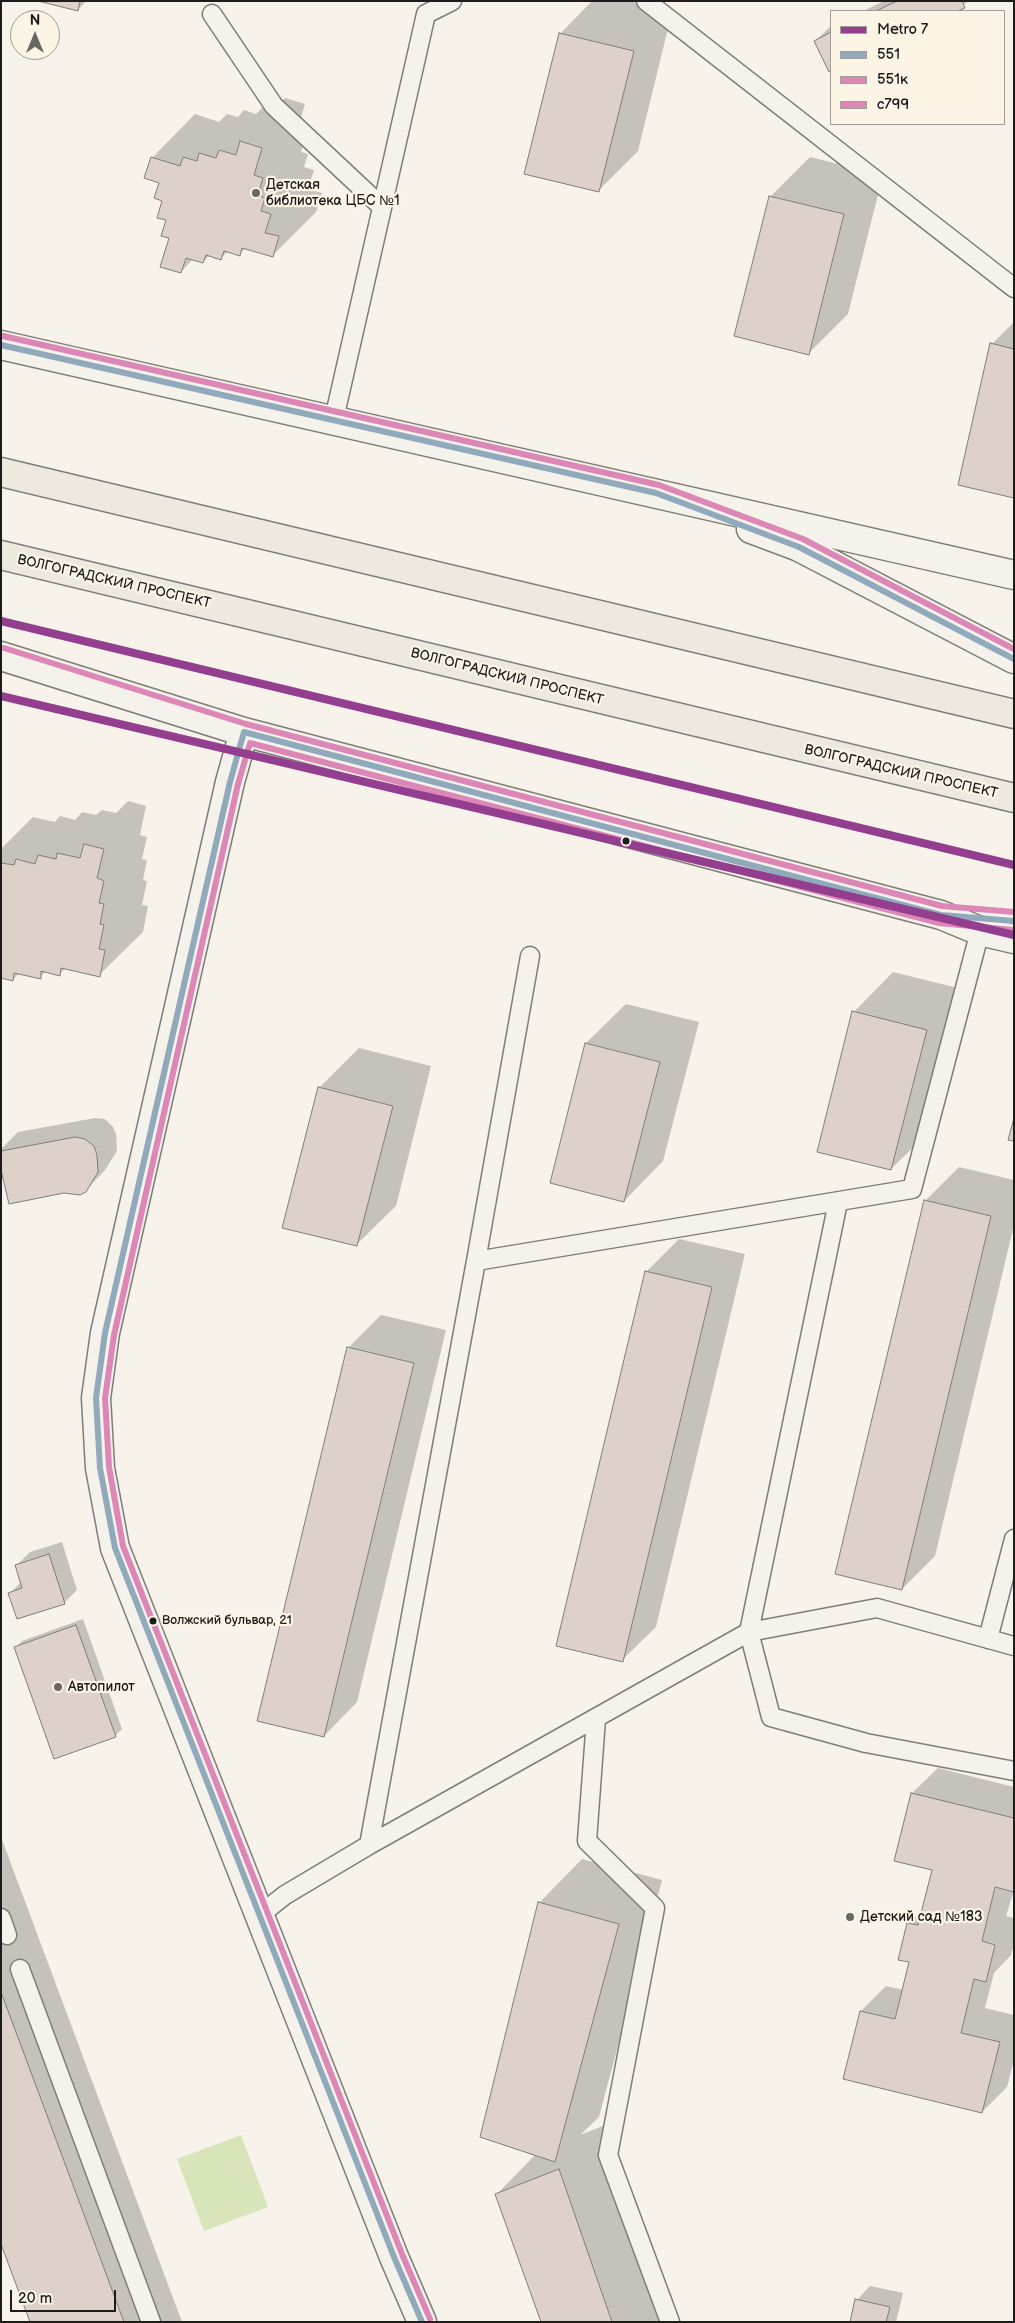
<!DOCTYPE html>
<meta charset="utf-8">
<style>
body{margin:0}
#map{position:relative;width:1015px;height:2323px;overflow:hidden;background:#f7f3ea;font-family:"Balsamiq Sans",sans-serif}
canvas{display:block}
.frame{position:absolute;inset:0;border:2px solid #1c1c1c;pointer-events:none}
.legend{position:absolute;left:830px;top:10px;width:175px;height:115px;box-sizing:border-box;background:#fcf5e5;border:1px solid #a29e95;margin:0;padding:6px 9px;list-style:none;font-size:15px;color:#1c1c1c}
.legend li{display:flex;align-items:center;gap:10px;height:25px}
.legend b{width:25px;border:1px solid #a29e95}
.north{position:absolute;left:10px;top:10px;width:50px;height:50px;box-sizing:border-box;background:#fcf5e5;border:1px solid #a29e95;border-radius:50%;rotate:0deg;font-size:14px;font-weight:700;line-height:20px;text-align:center;color:#1c1c1c}
.north::after{content:'';display:block;margin:auto;width:18px;height:22px;background:#696764;clip-path:polygon(50% 0,100% 100%,50% 72%,0 100%)}
.scale{position:absolute;left:10px;top:2290px;width:106px;height:22px;box-sizing:border-box;border:2px solid #1c1c1c;border-top:0;padding-left:6px;font-size:15px;line-height:18px;white-space:nowrap;color:#1c1c1c;-webkit-text-stroke:4px #fcf5e5;paint-order:stroke}
</style>
<div id="map">
<canvas width="1015" height="2323"></canvas>
<div class="frame"></div>
<ul class="legend">
<li><b style="height:6px;background:#943e90"></b>Metro 7</li>
<li><b style="height:6px;background:#90a9bb"></b>551</li>
<li><b style="height:6px;background:#dd87b7"></b>551к</li>
<li><b style="height:6px;background:#dd87b7"></b>с799</li>
</ul>
<div class="north">N</div>
<div class="scale">20 m</div>
</div>
<script>
const ctx = document.querySelector('canvas').getContext('2d');
ctx.lineJoin = 'round';
function fillPath(path, color) { ctx.fillStyle = color; ctx.fill(path, 'evenodd'); }
const poly = rows => new Path2D(rows.map(r => 'M' + r).join(''));
function stroke(path, color, width, dash) { ctx.strokeStyle = color; ctx.lineWidth = width; ctx.lineCap = dash ? 'butt' : 'round'; ctx.setLineDash(dash || []); ctx.stroke(path); }
function drawText(font, color, halo, rows, align = 'center') {
  ctx.font = font + ' "Balsamiq Sans",sans-serif'; ctx.lineWidth = 4.5; ctx.setLineDash([]); ctx.textBaseline = 'middle'; ctx.strokeStyle = halo; ctx.fillStyle = color; for (const [text, x, y, turn = 0] of rows) {
    ctx.save(); ctx.translate(x, y); ctx.rotate((+turn || 0) * Math.PI / 180); ctx.textAlign = isNaN(turn) ? turn : align; if (halo) ctx.strokeText(text, 0, 0); ctx.fillText(text, 0, 0); ctx.restore();
  }
}
fillPath(poly([
 [241,2135,268,2207,204,2231,177,2159]
]), '#d8e5ba');
fillPath(poly([
 [43,1,86,1,78,10],
 [592,1,629,1,672,12,638,151,598,191,560,34],
 [884,1,969,1,954,11,863,11],
 [831,26,831,70,829,71,815,41],
 [285,98,305,104,297,131,306,134,301,152,308,154,304,167,314,170,308,189,322,193,316,212,272,256,246,248,239,254,228,251,221,258,210,255,203,262,193,259,181,272,170,237,161,182,152,158,195,114,219,122,227,114,238,117,244,110,256,114,263,107,273,110],
 [810,157,883,175,848,314,808,354,770,197],
 [1014,322,1014,497,992,344],
 [128,801,146,806,140,835,147,837,142,859,147,860,143,880,147,881,142,905,148,906,143,932,99,975,66,968,59,974,46,971,40,977,19,973,13,980,1,977,1,849,33,817,55,822,60,816,75,820,82,812,96,815,102,810,116,813],
 [893,972,966,990,931,1130,891,1169,854,1012],
 [626,1004,699,1022,663,1161,624,1201,586,1043],
 [359,1048,431,1066,396,1206,356,1245,319,1088],
 [95,1118,105,1119,113,1127,116,1134,117,1151,105,1170,85,1191,1,1164,1,1149,18,1132],
 [959,1167,1014,1180,1014,1225,935,1556,902,1589,925,1201],
 [679,1239,745,1254,656,1627,622,1660,646,1272],
 [381,1315,446,1330,357,1702,324,1736,348,1348],
 [62,1542,77,1590,64,1603,10,1593,22,1581,17,1565,30,1552],
 [83,1619,122,1729,115,1736,16,1647,22,1641],
 [938,1768,1014,1787,1014,1890,1006,1916,1014,1918,1014,1944,1011,1955,994,1973,985,2008,1014,2015,1014,2060,1007,2087,982,2112,861,2011,886,1986,904,1990,911,1961,908,1924,924,1908,933,1869,912,1793],
 [1,1837,182,2322,32,2322,1,2241],
 [582,1859,662,1880,599,2117,580,2135,603,2126,671,2322,542,2322,496,2195,536,2154,539,1903],
 [870,2286,903,2293,896,2322,852,2322,857,2300]
]), '#0003');
const building = poly([
 [38,1,80,1,78,11,38,1],
 [897,1,962,1,965,8,957,11,876,11,897,1],
 [831,32,831,71,829,72,814,41,831,32],
 [559,33,634,51,599,192,524,174,559,33],
 [240,141,262,148,254,175,263,178,258,195,265,198,261,211,271,214,265,233,279,236,273,257,242,248,240,256,224,251,221,260,206,255,203,263,186,258,181,273,160,267,169,238,161,236,166,220,157,218,162,201,154,198,159,183,144,178,151,157,180,166,183,157,197,161,199,153,216,158,219,150,236,155,240,141],
 [769,196,844,214,809,355,734,336,769,196],
 [990,343,1014,349,1014,498,958,485,990,343],
 [84,844,104,849,97,878,104,881,99,903,104,904,100,924,104,925,99,949,105,950,100,977,61,968,60,976,41,971,41,979,14,973,13,981,1,978,1,863,14,865,16,859,35,864,38,855,56,859,57,853,80,858,84,844],
 [852,1011,927,1030,891,1170,817,1152,852,1011],
 [585,1043,660,1062,624,1202,550,1183,585,1043],
 [318,1087,393,1106,357,1246,282,1228,318,1087],
 [1014,1118,1014,1141,1008,1140,1014,1118],
 [75,1137,85,1139,94,1146,97,1155,98,1172,86,1192,80,1195,64,1193,9,1204,1,1170,1,1151,75,1137],
 [924,1200,991,1216,902,1590,835,1574,924,1200],
 [645,1271,712,1287,623,1662,556,1646,645,1271],
 [347,1347,414,1363,324,1737,257,1721,347,1347],
 [49,1554,65,1604,17,1619,8,1593,22,1588,15,1565,49,1554],
 [76,1625,116,1737,54,1759,14,1647,76,1625],
 [911,1793,1014,1818,1014,1892,995,1887,982,1941,995,1945,986,1982,974,1979,961,2033,1000,2042,982,2113,843,2079,860,2011,895,2019,909,1962,898,1960,907,1923,918,1925,932,1870,894,1861,911,1793],
 [538,1902,619,1924,555,2162,480,2137,538,1902],
 [1,1992,48,2118,124,2322,30,2322,1,2244,1,1992],
 [559,2169,612,2322,541,2322,495,2194,559,2169],
 [855,2299,890,2307,886,2322,850,2322,855,2299]
]);
fillPath(building, '#ded1ca');
stroke(building, '#7f7d79', 1);
const lane = poly([
 [646,1,1014,288],
 [212,14,274,106,382,207],
 [334,419,426,14,452,1],
 [838,1202,749,1632,771,1717,866,1743,1014,1771],
 [476,1261,530,956],
 [988,1639,1014,1539],
 [596,1719,587,1841,655,1908,608,2155,670,2322],
 [369,1845,476,1261,912,1189,980,931],
 [261,1914,285,1895,369,1845,749,1632,877,1608,1014,1646],
 [1,1918,7,1935],
 [20,1969,151,2322]
]);
const secondary = poly([
 [1,345,1014,575],
 [751,529,799,547,1014,659],
 [1,656,244,732,941,915,980,931,1014,939],
 [244,732,230,782,105,1333,96,1398,100,1468,115,1548,394,2257,422,2322]
]);
const primary = poly([
 [1,472,1014,714],
 [1,555,1014,798]
]);
stroke(lane, '#7f7d79', 21);
stroke(secondary, '#7f7d79', 31);
stroke(primary, '#7f7d79', 31);
stroke(lane, '#f5f2ec', 18);
stroke(secondary, '#f5f2ec', 28);
stroke(primary, '#eee9df', 28);
stroke(poly([
 [1,345,656,493,799,547,1014,659],
 [422,2322,394,2257,115,1548,100,1468,96,1398,105,1333,230,782,244,732,941,915,1014,921]
]), '#90a9bb', 6);
stroke(poly([
 [430,2319,402,2254,123,1546,109,1467,105,1398,114,1335,238,784,250,743,939,923,1013,930]
]), '#dd87b7', 6);
stroke(poly([
 [3,336,659,485,803,539,1014,649],
 [4,648,246,724,942,906,1014,912]
]), '#dd87b7', 6);
stroke(poly([
 [1,621,1014,865],
 [1,696,1014,935]
]), '#943e90', 8);
for (const [x, y, r, color] of [
 [256,193,5,"#696764"],
 [626,841,4.5,"#1c1c1c"],
 [153,1621,4.5,"#1c1c1c"],
 [58,1687,5,"#696764"],
 [850,1917,5,"#696764"]
]) { const dot = new Path2D(); dot.arc(x, y, r, 0, 2 * Math.PI); ctx.fillStyle = color; ctx.fill(dot); stroke(dot, '#fcf5e5', 2); }
drawText('13px', '#1c1c1c', '#fcf5e5', [
 ["Волжский бульвар, 21",162,1621]
], 'left');
drawText('14px', '#1c1c1c', '#fcf5e5', [
 ["Детская",266,185],
 ["библиотека ЦБС №1",266,201],
 ["Автопилот",68,1687],
 ["Детский сад №183",860,1917]
], 'left');
drawText('14px', '#1c1c1c', '#fcf5e5', [
 ["ВОЛГОГРАДСКИЙ ПРОСПЕКТ",114,582,13],
 ["ВОЛГОГРАДСКИЙ ПРОСПЕКТ",507,677,14],
 ["ВОЛГОГРАДСКИЙ ПРОСПЕКТ",901,772,13]
]);
</script>
